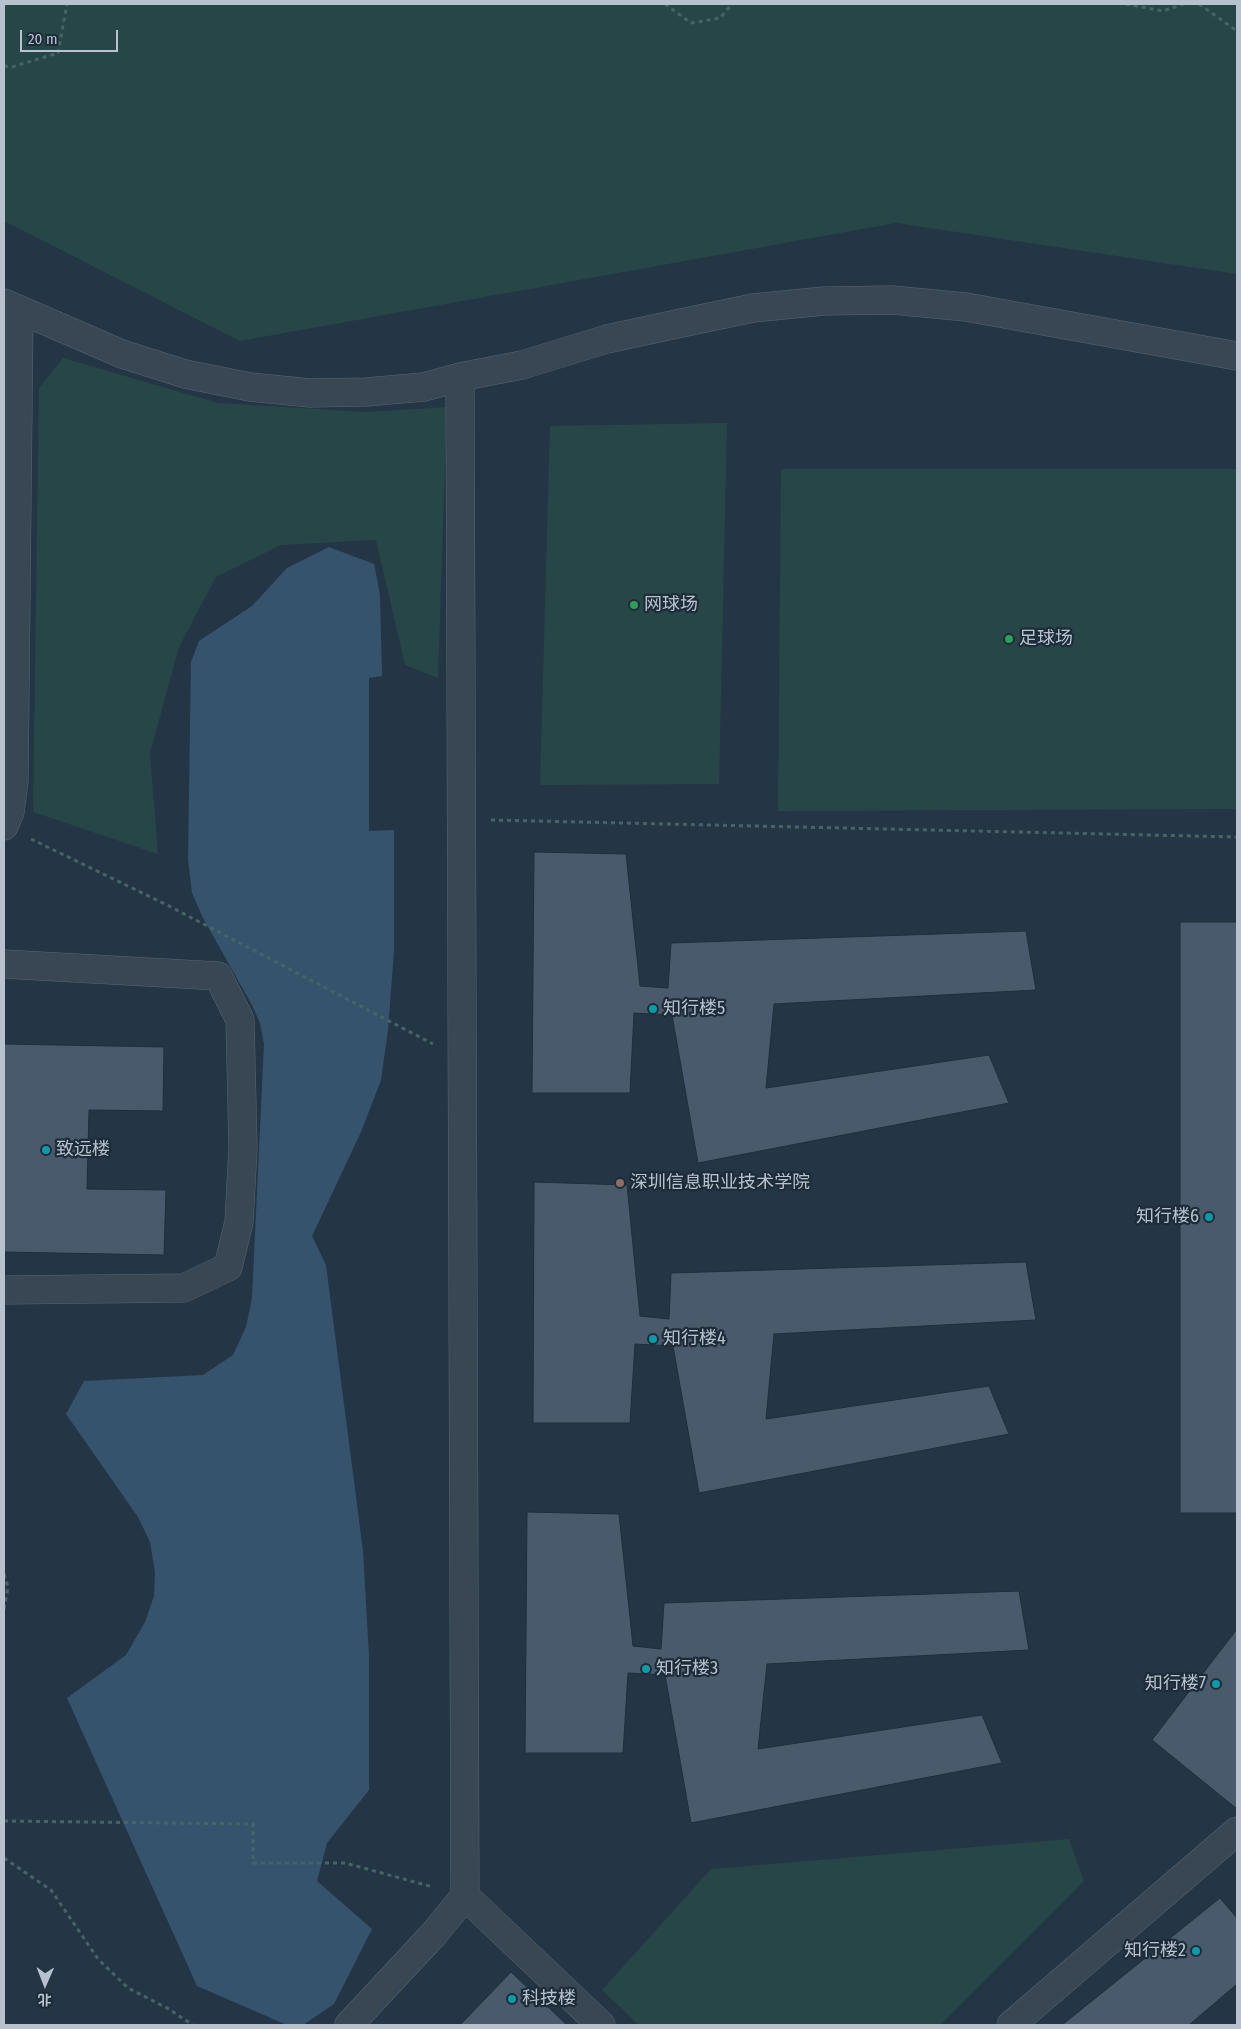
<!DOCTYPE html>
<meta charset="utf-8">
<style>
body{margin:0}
#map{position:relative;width:1241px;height:2029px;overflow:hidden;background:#243646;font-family:"Fira Sans Condensed","Noto Sans SC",sans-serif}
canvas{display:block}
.frame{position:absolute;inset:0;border:5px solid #b7c2ce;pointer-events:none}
.north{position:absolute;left:20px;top:1959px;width:50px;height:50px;-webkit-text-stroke:4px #1e2c3a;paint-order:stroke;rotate:181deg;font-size:14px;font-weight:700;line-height:20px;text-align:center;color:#b7c2ce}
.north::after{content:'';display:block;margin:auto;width:18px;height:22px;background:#b7c2ce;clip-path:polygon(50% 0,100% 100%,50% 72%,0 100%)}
.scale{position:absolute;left:20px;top:30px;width:98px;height:22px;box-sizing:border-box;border:2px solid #b7c2ce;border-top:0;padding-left:6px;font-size:15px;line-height:18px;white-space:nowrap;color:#b7c2ce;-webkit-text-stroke:4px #1e2c3a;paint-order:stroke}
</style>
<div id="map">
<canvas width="1241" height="2029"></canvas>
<div class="frame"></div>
<div class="north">北</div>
<div class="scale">20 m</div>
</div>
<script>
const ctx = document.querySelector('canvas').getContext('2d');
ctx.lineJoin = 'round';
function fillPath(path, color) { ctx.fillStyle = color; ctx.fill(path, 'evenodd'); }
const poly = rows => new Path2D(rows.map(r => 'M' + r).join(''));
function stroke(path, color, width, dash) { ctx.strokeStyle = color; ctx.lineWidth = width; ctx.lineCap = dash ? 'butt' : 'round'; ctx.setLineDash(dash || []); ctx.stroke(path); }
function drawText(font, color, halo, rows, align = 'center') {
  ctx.font = font + ' "Fira Sans Condensed","Noto Sans SC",sans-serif'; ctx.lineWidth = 4.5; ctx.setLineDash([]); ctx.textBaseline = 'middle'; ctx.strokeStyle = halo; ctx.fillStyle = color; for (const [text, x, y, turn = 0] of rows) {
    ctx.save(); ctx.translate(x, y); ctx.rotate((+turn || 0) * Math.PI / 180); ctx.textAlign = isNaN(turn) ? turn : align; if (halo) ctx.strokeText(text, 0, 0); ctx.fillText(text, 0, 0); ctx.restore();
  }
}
fillPath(poly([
 [4,4,1237,4,1237,274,896,223,240,341,4,221],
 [63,358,218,403,367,412,447,407,438,678,405,665,376,540,281,545,216,577,179,647,150,753,158,854,33,812,39,388],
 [727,423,719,784,540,785,550,426],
 [781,469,1237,469,1237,809,778,811],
 [1069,1839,1084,1881,940,2025,639,2025,602,1990,711,1869]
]), '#274647');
fillPath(poly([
 [329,547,374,564,380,595,382,676,369,678,369,831,394,830,394,951,388,1030,381,1080,361,1132,312,1236,326,1265,363,1551,369,1656,369,1790,327,1843,317,1881,372,1929,334,2004,303,2025,287,2025,197,1986,67,1698,126,1655,145,1622,154,1596,155,1572,150,1542,138,1517,66,1414,84,1381,203,1375,233,1355,246,1327,252,1298,264,1044,260,1023,252,1005,203,918,192,893,188,859,191,662,199,641,252,606,287,568]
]), '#36536e');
const building = poly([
 [534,852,626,854,640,986,668,988,671,943,1026,931,1036,990,774,1004,766,1088,989,1055,1009,1103,698,1163,672,1015,634,1013,630,1093,532,1093,534,852],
 [1180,922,1237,922,1237,1513,1180,1513,1180,922],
 [4,1044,164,1047,163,1111,89,1110,87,1189,166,1190,164,1255,4,1252,4,1044],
 [534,1182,627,1185,640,1316,669,1319,671,1273,1026,1262,1036,1320,774,1334,766,1419,989,1386,1009,1434,699,1493,673,1346,635,1344,630,1423,533,1423,534,1182],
 [527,1512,619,1514,633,1646,661,1649,664,1603,1019,1591,1029,1650,767,1664,758,1749,982,1715,1002,1763,691,1823,665,1675,628,1673,623,1753,525,1753,527,1512],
 [1237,1629,1237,1809,1152,1740,1237,1629],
 [1220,1898,1237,1918,1237,1984,1189,2025,1062,2025,1220,1898],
 [511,1972,567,2025,460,2025,511,1972]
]);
fillPath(building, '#485a6c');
stroke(building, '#202e3c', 1);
const minor = poly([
 [4,303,122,354,185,374,250,387,310,393,366,392,424,387,460,377,522,365,607,339,686,322,753,308,824,301,892,300,966,307,1237,356],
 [4,826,10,812,14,781,19,311],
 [4,964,218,976,240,1020,243,1148,239,1222,228,1267,184,1288,4,1290],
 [465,1896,601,2025],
 [349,2025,432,1936,465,1896,460,377],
 [1011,2025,1237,1831]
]);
stroke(minor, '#586572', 29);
stroke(poly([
 [665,4,691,23,720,18,732,4],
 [1126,4,1163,11,1184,4],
 [1199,4,1237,31],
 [4,66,12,67,58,53,67,4],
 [491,820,1237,837],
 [31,839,169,906,433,1044],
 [4,1574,8,1587,4,1609],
 [4,1821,253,1824,253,1863,345,1863,433,1887],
 [4,1858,51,1890,98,1959,128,1988,167,2008,193,2025]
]), '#476465', 3, [4, 4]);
stroke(minor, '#394755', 28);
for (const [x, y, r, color] of [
 [634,605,5,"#2e9e5b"],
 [1009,639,5,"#2e9e5b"],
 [653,1009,5,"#0f9aa8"],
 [46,1150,5,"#0f9aa8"],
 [620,1183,5,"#8d6e63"],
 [1209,1217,5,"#0f9aa8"],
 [653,1339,5,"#0f9aa8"],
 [646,1669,5,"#0f9aa8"],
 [1216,1684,5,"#0f9aa8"],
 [1196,1951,5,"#0f9aa8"],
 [512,1999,5,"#0f9aa8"]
]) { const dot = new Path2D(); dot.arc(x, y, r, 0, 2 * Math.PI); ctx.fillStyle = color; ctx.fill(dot); stroke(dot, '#1e2c3a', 2); }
drawText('18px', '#b7c2ce', '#1e2c3a', [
 ["网球场",644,605],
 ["足球场",1019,639],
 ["知行楼5",663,1009],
 ["致远楼",56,1150],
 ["深圳信息职业技术学院",630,1183],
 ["知行楼6",1199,1217,"right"],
 ["知行楼4",663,1339],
 ["知行楼3",656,1669],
 ["知行楼7",1206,1684,"right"],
 ["知行楼2",1186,1951,"right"],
 ["科技楼",522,1999]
], 'left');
</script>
